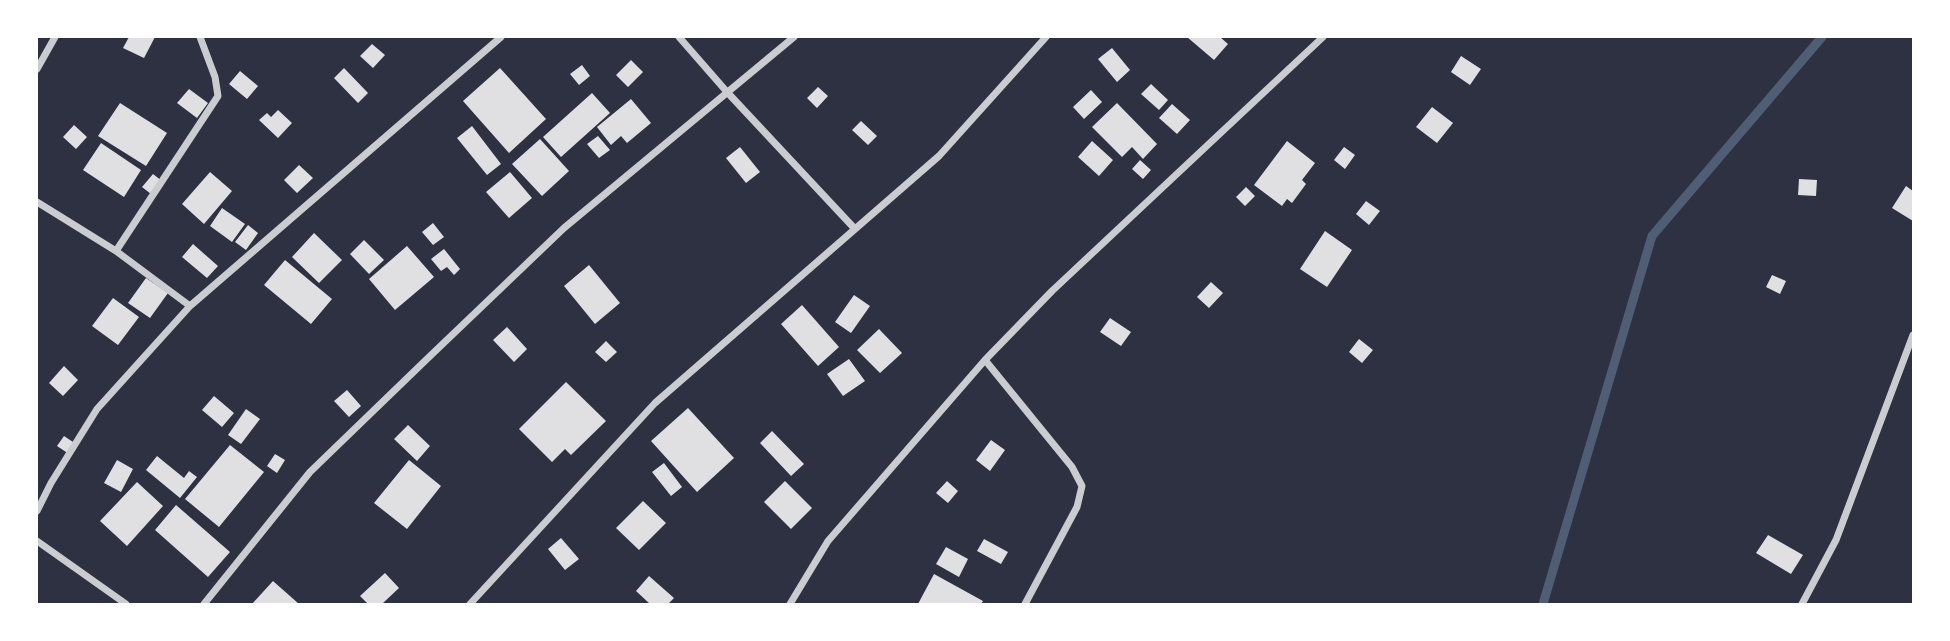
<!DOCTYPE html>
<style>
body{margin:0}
#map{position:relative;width:1950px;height:641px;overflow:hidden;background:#2d3142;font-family:Barlow,sans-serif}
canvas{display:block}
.frame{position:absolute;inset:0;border:38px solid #fff;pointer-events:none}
</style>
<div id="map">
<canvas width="1950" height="641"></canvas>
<div class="frame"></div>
</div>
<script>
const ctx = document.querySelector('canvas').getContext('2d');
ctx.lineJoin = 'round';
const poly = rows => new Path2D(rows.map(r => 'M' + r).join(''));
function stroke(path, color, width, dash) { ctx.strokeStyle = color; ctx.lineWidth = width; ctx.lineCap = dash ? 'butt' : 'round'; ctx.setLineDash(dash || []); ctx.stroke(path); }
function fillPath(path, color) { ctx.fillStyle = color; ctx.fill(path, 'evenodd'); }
stroke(poly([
 [1543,604,1652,236,1822,37]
]), '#4f5d75', 9);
fillPath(poly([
 [129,37,155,37,144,58,123,48],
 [1187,37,1220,37,1228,44,1214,60],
 [372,44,385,55,373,68,360,56],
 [1112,48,1130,70,1117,82,1098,59],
 [1461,56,1481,69,1470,85,1451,72],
 [631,60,643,72,628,87,616,75],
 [582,65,590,76,579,85,570,74],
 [344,68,368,93,358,103,334,78],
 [500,68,546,119,509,153,463,101],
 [240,71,258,86,247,99,229,84],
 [1151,84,1168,100,1159,110,1141,94],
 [818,87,828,96,817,108,807,98],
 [189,89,208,103,197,118,177,103],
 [1091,90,1102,102,1084,119,1073,107],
 [592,93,610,113,561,157,543,137],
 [631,99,651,123,627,143,621,136,611,145,597,127],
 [120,103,167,133,146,166,98,136],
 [1117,103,1157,144,1143,159,1132,147,1122,157,1092,127],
 [1172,104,1190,120,1177,134,1159,118],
 [1432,107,1453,123,1437,143,1416,127],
 [278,110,292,123,278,138,259,120,267,113,271,117],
 [861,121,877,136,868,145,852,130],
 [74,125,87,137,76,149,63,137],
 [472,126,501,164,487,175,457,138],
 [598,136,610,150,599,158,587,144],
 [540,139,569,171,542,196,512,164],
 [1092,141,1113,160,1099,176,1078,157],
 [1287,141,1315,163,1302,180,1306,184,1292,203,1287,199,1282,206,1254,185],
 [101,143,141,170,124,197,83,170],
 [740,147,760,172,746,183,726,158],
 [1344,147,1355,155,1345,169,1334,160],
 [1140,160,1151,170,1143,179,1132,169],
 [299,165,313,178,297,193,284,180],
 [210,172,232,191,204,224,182,204],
 [510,172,532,198,509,218,486,192],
 [153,174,162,181,151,194,142,187],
 [1799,179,1817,180,1816,196,1798,195],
 [1906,186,1913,191,1913,221,1892,208],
 [1246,187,1255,196,1245,206,1236,197],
 [1366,201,1380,211,1369,225,1356,214],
 [222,208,245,224,232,242,210,226],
 [433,223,444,237,433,245,422,232],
 [248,225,258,233,246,250,235,242],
 [1325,231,1352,250,1327,287,1300,269],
 [314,233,342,260,319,283,292,257],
 [364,240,384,260,369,274,350,254],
 [193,244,218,266,207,278,182,257],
 [407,246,434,277,395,310,369,279],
 [444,249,460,269,454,275,447,267,441,271,431,259],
 [285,260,332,299,311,324,264,285],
 [589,265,620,303,595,324,564,286],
 [1772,275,1786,281,1780,294,1766,287],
 [146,278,168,293,150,318,128,303],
 [1211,282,1223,293,1209,308,1197,297],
 [854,295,870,306,851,333,835,322],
 [113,298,139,317,118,345,92,326],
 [802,305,839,347,818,366,781,324],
 [1110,318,1131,332,1121,346,1100,332],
 [507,327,527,349,514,362,493,340],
 [879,329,902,353,880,373,857,350],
 [1359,339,1373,350,1362,363,1349,352],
 [606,341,617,352,606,362,595,352],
 [849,359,865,381,843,396,827,374],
 [64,366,78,380,63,396,49,383],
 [566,382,606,421,571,455,565,449,552,462,519,429],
 [347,390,361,406,349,417,334,401],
 [214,396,234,413,222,427,202,410],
 [688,408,734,458,697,492,651,441],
 [246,409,260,419,241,444,228,435],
 [408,425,430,446,417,461,394,439],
 [772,431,804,464,791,476,760,443],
 [64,436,76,444,69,454,57,446],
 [991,440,1005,450,990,471,976,460],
 [230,445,264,472,219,527,185,499],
 [275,454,285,460,277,473,267,466],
 [157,456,184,478,189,471,197,477,180,498,146,470],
 [117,460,133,469,121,492,104,483],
 [409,460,441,486,407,529,374,503],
 [664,463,682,487,671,496,652,472],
 [785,481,812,508,791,529,764,502],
 [947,481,958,491,948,503,936,493],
 [137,482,163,506,127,546,100,521],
 [643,501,666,523,639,550,616,528],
 [176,505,230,552,208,577,155,530],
 [1768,535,1803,555,1791,574,1756,553],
 [561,538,579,559,565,570,548,549],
 [984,539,1008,552,1001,564,977,551],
 [946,547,968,559,959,577,936,564],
 [385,573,399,588,382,604,368,604,360,596],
 [934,574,983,601,981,604,918,604],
 [649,576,674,598,668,604,650,604,636,591],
 [273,581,299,604,252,604]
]), '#e0e0e3');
stroke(poly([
 [679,37,727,92,855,229],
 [37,69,55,37],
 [37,202,116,251,190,306],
 [116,251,218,96,215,77,200,37],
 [985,360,1072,467,1082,486,1077,507,1025,604],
 [37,511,51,483,97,409,190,306,501,37],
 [37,541,126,604],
 [204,604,310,472,428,358,564,228,794,37],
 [470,604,655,403,939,156,1046,37],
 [790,604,828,541,985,360,1052,291,1323,37],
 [1802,604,1836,540,1913,335]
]), '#caccd0', 7);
</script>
